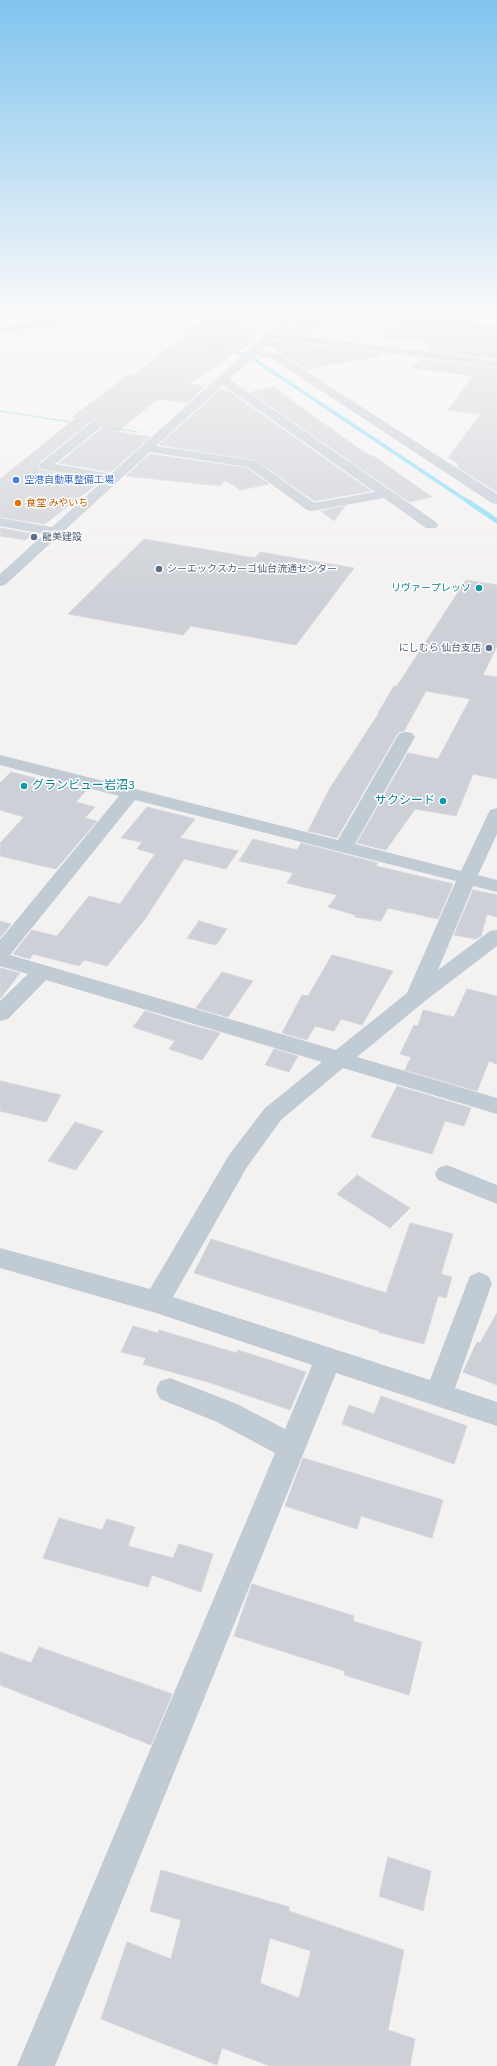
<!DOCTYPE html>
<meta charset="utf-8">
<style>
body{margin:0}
canvas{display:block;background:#f4f1f1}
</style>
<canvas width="497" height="2066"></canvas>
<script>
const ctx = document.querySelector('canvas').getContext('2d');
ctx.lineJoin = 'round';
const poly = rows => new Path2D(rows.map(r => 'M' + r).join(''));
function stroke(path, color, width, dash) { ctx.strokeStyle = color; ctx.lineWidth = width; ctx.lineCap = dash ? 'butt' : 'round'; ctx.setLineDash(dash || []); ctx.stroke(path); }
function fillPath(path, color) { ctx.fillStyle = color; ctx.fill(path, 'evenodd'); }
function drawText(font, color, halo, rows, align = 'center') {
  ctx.font = font + ' "IBM Plex Sans","Noto Sans JP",sans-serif'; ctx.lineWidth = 3; ctx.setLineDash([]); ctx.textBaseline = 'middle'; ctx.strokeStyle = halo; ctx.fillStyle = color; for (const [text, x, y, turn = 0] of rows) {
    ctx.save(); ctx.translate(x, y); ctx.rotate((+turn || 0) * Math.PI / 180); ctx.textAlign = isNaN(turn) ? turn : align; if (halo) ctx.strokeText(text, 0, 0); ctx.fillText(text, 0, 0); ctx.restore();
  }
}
stroke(poly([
 [175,312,203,333],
 [227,349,252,358,470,503]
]), '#85dcf6', 3.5);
stroke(poly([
 [469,502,497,521]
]), '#85dcf6', 5);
const building = poly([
 [216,312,223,312,257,338,189,384,205,386,187,403,158,399,117,432,150,437,111,472,59,463,101,429,103,425,96,420,91,421,40,462,38,467,41,470,101,481,45,524,0,517,0,479,76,418,72,417,128,375,132,376,216,312],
 [302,312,339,312,308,335,296,334,297,318,302,312],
 [407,314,497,326,497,359,428,351,435,343,383,337,407,314],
 [274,340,379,353,379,356,307,369,268,345,274,340],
 [421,359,497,368,497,492,457,467,459,464,448,458,481,414,448,410,473,376,412,368,421,359],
 [273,387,358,448,371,456,372,455,432,497,409,502,250,392,273,387],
 [221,389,227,390,371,491,314,501,256,460,159,445,221,389],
 [150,454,247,468,269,484,240,490,225,480,220,486,126,476,150,454],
 [345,506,334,521,321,511,345,506],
 [0,528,34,534,25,540,0,536,0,528],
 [144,539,255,558,260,552,354,568,296,645,191,626,183,635,68,614,144,539],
 [466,580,497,585,497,646,483,675,497,677,497,779,473,774,456,816,415,809,386,850,357,843,408,753,438,759,470,699,426,691,404,731,399,732,396,736,337,838,308,831,330,788,379,713,378,713,394,686,397,686,466,580],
 [11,772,86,791,76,802,95,807,85,818,97,821,56,869,0,856,0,843,24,817,0,810,0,783,11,772],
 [147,807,195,819,180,838,238,851,226,869,184,859,145,919,107,966,84,960,79,966,33,954,30,959,13,954,32,930,57,936,89,896,120,904,155,854,137,849,142,842,121,838,147,807],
 [253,839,297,850,301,843,378,863,376,866,453,884,438,919,388,908,381,921,355,917,355,915,328,907,337,895,287,883,293,873,239,861,253,839],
 [473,890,497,895,497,917,487,914,481,936,476,939,454,935,473,890],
 [0,921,11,924,0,938,0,921],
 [199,921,227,929,216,945,187,938,199,921],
 [332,955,393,971,362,1025,341,1019,334,1031,315,1026,307,1040,282,1033,302,995,308,996,332,955],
 [0,968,20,973,0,999,0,968],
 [222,972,253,981,228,1017,196,1008,222,972],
 [467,989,497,996,497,1064,489,1061,477,1091,405,1070,411,1057,400,1054,414,1025,418,1026,423,1010,454,1017,467,989],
 [145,1011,184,1023,220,1033,202,1060,169,1049,175,1041,133,1027,145,1011],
 [274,1049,298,1056,289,1072,265,1065,274,1049],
 [0,1081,61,1095,46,1122,0,1111,0,1081],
 [397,1086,471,1108,464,1126,445,1121,432,1154,371,1137,397,1086],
 [75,1122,103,1131,76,1170,48,1161,75,1122],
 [357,1175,410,1208,390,1228,337,1194,357,1175],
 [410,1223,453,1234,441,1274,452,1277,446,1298,438,1296,424,1344,378,1332,379,1331,194,1273,211,1239,386,1293,410,1223],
 [497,1313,497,1385,463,1372,477,1342,480,1343,497,1313],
 [133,1326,158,1333,159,1330,236,1353,238,1350,306,1372,290,1410,211,1383,143,1364,146,1358,121,1352,133,1326],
 [381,1396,467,1426,454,1464,342,1424,349,1405,374,1414,381,1396],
 [303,1458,443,1500,432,1538,361,1516,357,1529,285,1506,303,1458],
 [59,1518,102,1530,107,1519,135,1527,128,1546,173,1558,179,1544,213,1554,201,1592,152,1575,148,1587,43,1558,59,1518],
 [252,1584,354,1616,353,1621,422,1642,409,1695,344,1675,345,1671,234,1636,252,1584],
 [39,1647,172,1694,151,1745,0,1685,0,1652,31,1663,39,1647],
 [388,1857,431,1871,423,1911,379,1896,388,1857],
 [161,1870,289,1907,289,1911,404,1950,388,2030,415,2039,410,2066,270,2066,222,2048,217,2065,101,2019,127,1942,171,1959,181,1920,150,1911,161,1870],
 [270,1938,311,1951,299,1998,260,1983,270,1938]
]);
fillPath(building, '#cdd0d6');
stroke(building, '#d5d7dd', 1);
stroke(poly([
 [163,312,225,355],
 [0,411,71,422],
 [113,428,138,432]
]), '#70d6a6', 1.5, [1.5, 1]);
fillPath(poly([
 [290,312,301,312,279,333,497,361,497,367,273,338,261,350,281,355,497,494,497,504,492,503,273,359,256,355,229,379,436,522,438,525,436,528,426,528,384,498,312,511,307,510,248,467,150,452,5,585,0,586,0,574,44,534,0,526,0,518,52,527,104,480,41,469,39,466,41,463,92,422,96,421,102,425,100,428,55,464,111,474,290,312],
 [223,385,375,492,314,503,256,461,156,446,223,385],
 [406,732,412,733,415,737,355,844,461,871,488,814,490,810,497,808,497,834,478,875,497,880,497,892,473,886,438,970,490,931,497,930,497,946,425,1001,357,1057,497,1098,497,1114,343,1068,281,1120,247,1167,173,1297,430,1380,470,1276,479,1272,488,1276,492,1283,455,1388,497,1402,497,1426,336,1373,55,2066,17,2066,275,1453,217,1422,160,1399,156,1390,160,1381,170,1378,237,1404,285,1429,312,1365,156,1313,0,1268,0,1248,150,1289,229,1155,265,1108,322,1062,46,980,8,1019,0,1021,0,1001,28,974,0,966,0,940,119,796,0,765,0,755,338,840,397,737,400,733,406,732],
 [135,800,456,881,407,993,336,1050,10,955,135,800],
 [447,1165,497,1185,497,1204,438,1180,435,1174,438,1168,447,1165]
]), '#c1cbd4');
fillPath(poly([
 [81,312,101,312,96,315,0,334,0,328,81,312]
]), '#aec0d2');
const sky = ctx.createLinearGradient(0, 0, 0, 601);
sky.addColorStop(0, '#80c4ee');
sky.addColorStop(0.52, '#faf9f9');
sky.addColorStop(1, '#faf9f900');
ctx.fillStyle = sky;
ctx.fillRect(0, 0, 497, 601);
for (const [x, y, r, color] of [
 [16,480,4,"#3f7fe0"],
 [18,503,4,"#e8710a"],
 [34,537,4,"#5c6f8a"],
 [159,569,4,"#5c6f8a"],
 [479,588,4,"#0f9aa8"],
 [489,648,4,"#5c6f8a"],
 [24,786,4,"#0f9aa8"],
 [443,801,4,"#0f9aa8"]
]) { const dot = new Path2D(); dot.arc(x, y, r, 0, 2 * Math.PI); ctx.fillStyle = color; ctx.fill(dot); stroke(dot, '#fff', 1.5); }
drawText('10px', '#366cbe', '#fff', [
 ["空港自動車整備工場",24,480]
], 'left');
drawText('10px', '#c56008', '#fff', [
 ["食堂 みやいち",26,503]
], 'left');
drawText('10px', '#4e5e75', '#fff', [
 ["龍美建設",42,537],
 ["シーエックスカーゴ仙台流通センター",167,569],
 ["にしむら 仙台支店",481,648,"right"]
], 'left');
drawText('10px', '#0d838f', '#fff', [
 ["リヴァープレッソ",471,588]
], 'right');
drawText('12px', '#0d838f', '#fff', [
 ["グランビュー岩沼3",32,786],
 ["サクシード",435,801,"right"]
], 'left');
</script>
